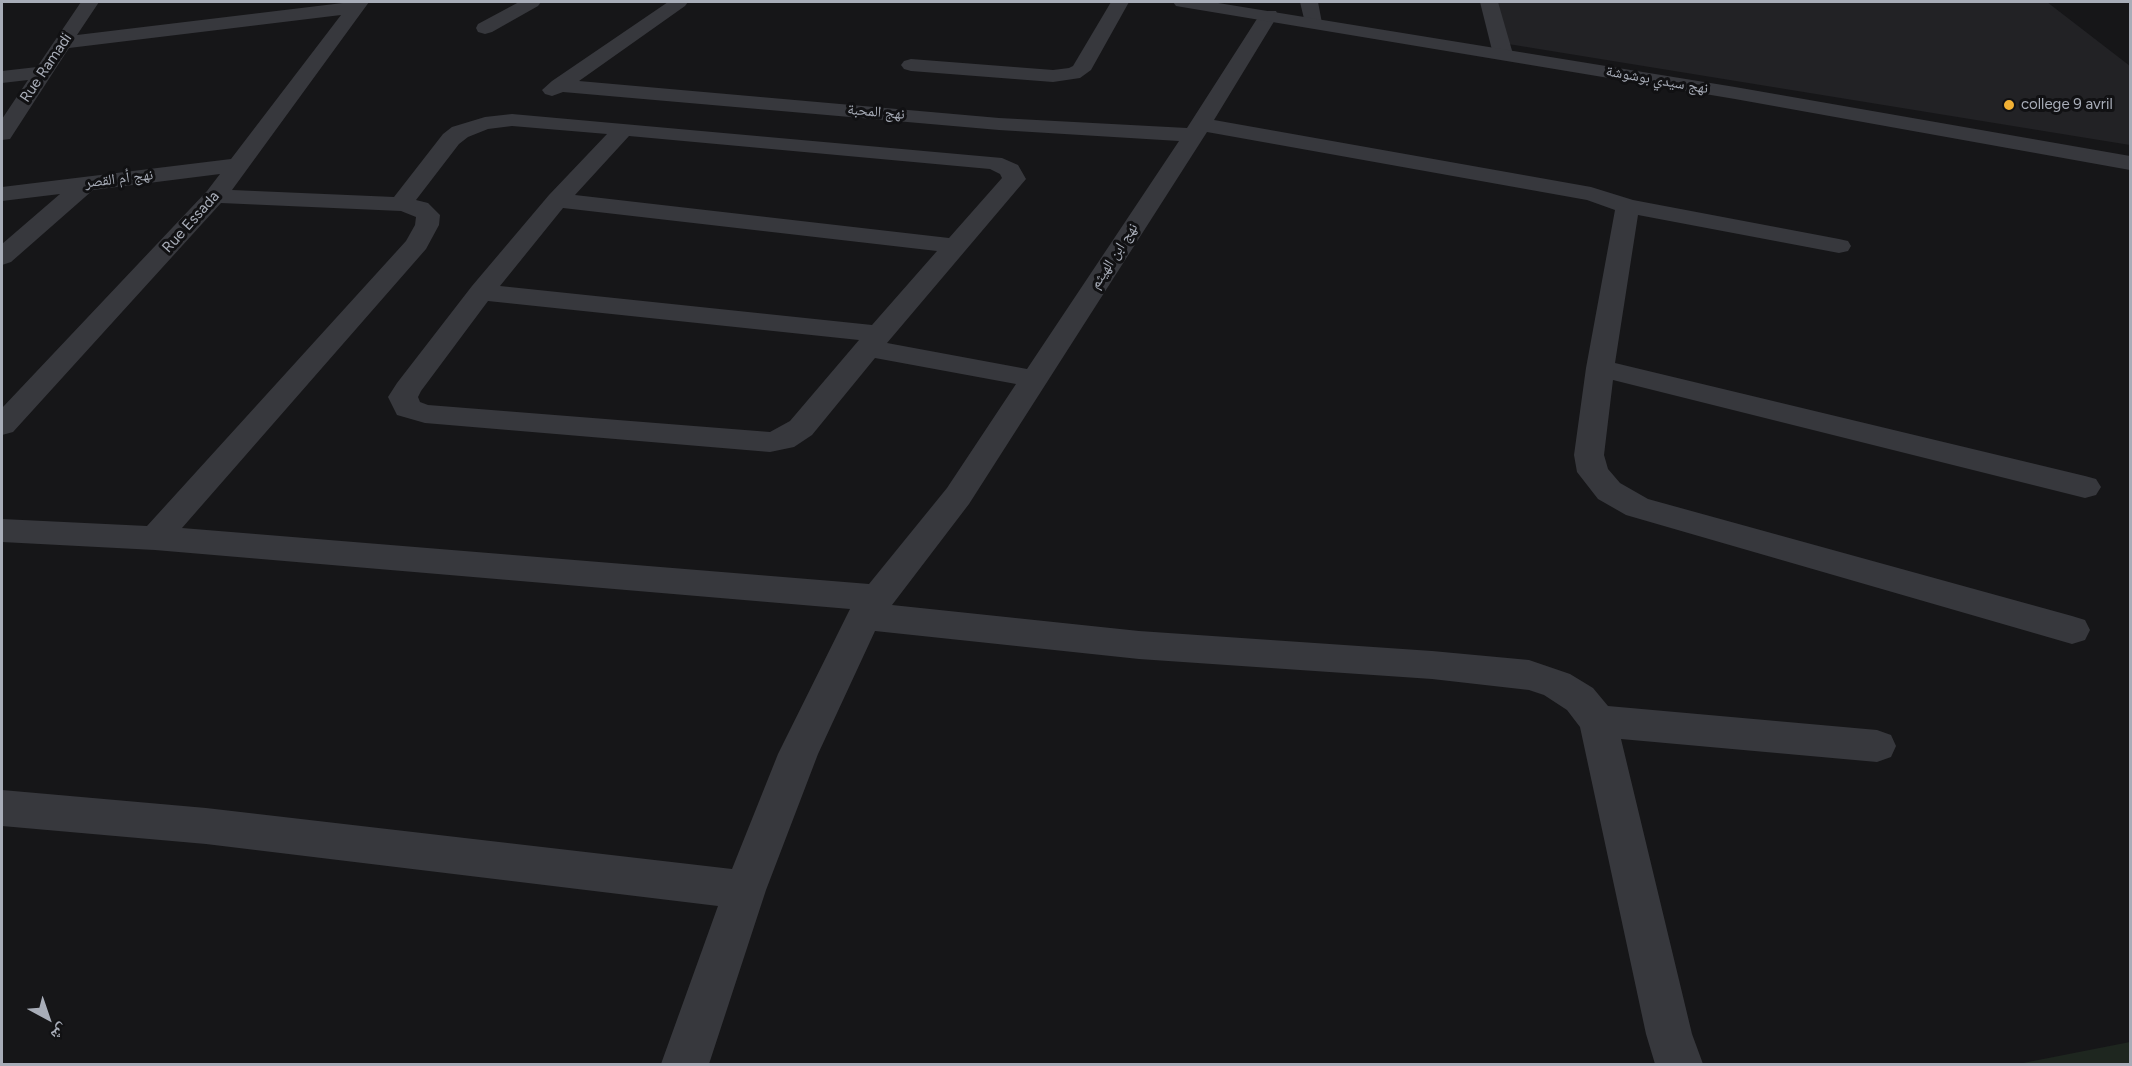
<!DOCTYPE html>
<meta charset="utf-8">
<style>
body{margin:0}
#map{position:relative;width:2132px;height:1066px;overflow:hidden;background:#161618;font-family:Figtree,"Noto Naskh Arabic",sans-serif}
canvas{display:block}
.frame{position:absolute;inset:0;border:3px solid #a8adb8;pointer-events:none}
.north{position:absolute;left:18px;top:988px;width:60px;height:60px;-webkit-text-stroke:4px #111113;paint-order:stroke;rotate:140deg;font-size:16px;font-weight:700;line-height:24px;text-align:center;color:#a8adb8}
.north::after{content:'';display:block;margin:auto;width:21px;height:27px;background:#a8adb8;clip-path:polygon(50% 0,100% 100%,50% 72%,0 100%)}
</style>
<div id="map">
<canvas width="2132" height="1066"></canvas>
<div class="frame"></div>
<div class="north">ش</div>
</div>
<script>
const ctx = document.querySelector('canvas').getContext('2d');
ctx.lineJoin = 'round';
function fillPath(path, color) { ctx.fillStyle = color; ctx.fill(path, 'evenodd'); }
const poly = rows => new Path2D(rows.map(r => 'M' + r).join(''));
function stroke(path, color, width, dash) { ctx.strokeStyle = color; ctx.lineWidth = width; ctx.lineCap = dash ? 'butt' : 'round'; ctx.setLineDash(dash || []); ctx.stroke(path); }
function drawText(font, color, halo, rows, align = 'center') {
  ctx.font = font + ' Figtree,"Noto Naskh Arabic",sans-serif'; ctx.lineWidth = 6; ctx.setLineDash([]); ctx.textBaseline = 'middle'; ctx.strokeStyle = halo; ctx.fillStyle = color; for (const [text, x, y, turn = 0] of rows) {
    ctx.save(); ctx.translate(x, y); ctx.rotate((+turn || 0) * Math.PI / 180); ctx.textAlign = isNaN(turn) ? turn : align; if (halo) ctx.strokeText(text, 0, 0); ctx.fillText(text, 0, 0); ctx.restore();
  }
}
fillPath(poly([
 [1493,2,2047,2,2130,66,2130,145,1502,43]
]), '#222225');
fillPath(poly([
 [2130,1042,2130,1064,2018,1064]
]), '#1e261f');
fillPath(poly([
 [81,2,99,2,77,35,351,2,369,2,232,190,394,197,443,134,452,127,485,117,512,114,1002,158,1018,165,1026,179,887,343,1027,369,1179,141,999,130,563,92,552,96,545,94,542,90,552,81,668,2,688,2,685,6,579,81,999,118,1187,128,1262,11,1276,11,1278,15,1214,120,1591,187,1633,200,1839,239,1848,241,1851,246,1848,251,1839,253,1638,215,1615,363,2085,476,2096,479,2101,487,2096,495,2085,498,1613,380,1604,455,1608,469,1620,483,1648,499,2072,616,2085,620,2090,630,2085,640,2072,644,1626,515,1598,499,1577,472,1574,455,1586,368,1615,210,1587,200,1207,132,969,504,892,605,1139,631,1432,651,1529,660,1570,674,1593,688,1608,706,1877,730,1891,735,1896,746,1891,757,1877,762,1621,739,1692,1034,1703,1064,1655,1064,1646,1034,1580,727,1567,710,1544,695,1529,690,1432,679,1139,659,875,631,818,754,766,890,709,1064,661,1064,718,906,206,844,2,826,2,790,206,808,732,869,778,754,850,609,155,550,2,542,2,519,147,526,406,241,415,225,416,217,401,211,221,203,13,432,2,435,2,408,207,191,220,174,93,190,11,262,2,265,2,244,60,194,2,201,2,187,231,159,341,15,69,48,10,139,2,140,2,119,28,80,2,83,2,71,37,67,81,2],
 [512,126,607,134,549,195,472,286,397,383,388,397,397,415,425,423,770,452,794,447,812,435,875,358,1016,384,947,488,869,584,182,528,426,249,439,225,440,215,428,203,416,200,459,144,468,137,488,129,512,126],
 [629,136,990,169,1000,174,1002,178,949,238,575,195,629,136],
 [563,208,937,251,872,325,500,286,563,208],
 [488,301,859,340,790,421,770,432,428,405,420,402,418,397,421,391,488,301],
 [519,2,541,2,538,6,492,32,485,34,478,32,476,28,478,24,519,2],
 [1111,2,1129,2,1091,70,1080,78,1053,82,911,71,904,69,901,65,904,61,911,59,1053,70,1069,68,1073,66,1111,2],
 [1300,2,1318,2,1322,23,1320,27,1306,27,1300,2],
 [1480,2,1498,2,1513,54,1510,58,1503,60,1496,58,1493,54,1480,2]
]), '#37383d');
fillPath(poly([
 [1173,2,1212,2,1735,87,2130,156,2130,170,1735,99,1182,7,1176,6,1173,2]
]), '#37383d');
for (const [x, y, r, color] of [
 [2009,105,6,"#f2b134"]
]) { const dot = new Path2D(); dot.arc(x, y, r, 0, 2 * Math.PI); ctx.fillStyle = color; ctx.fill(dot); stroke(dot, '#111113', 2); }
drawText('15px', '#a8adb8', '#111113', [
 ["Rue Ramadi",46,68,-56],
 ["نهج سيدي بوشوشة",1657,80,10],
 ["نهج المحبة",876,112,5],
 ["نهج أم القصر",119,179,-7],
 ["Rue Essada",191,222,-48],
 ["نهج ابن الهيثم",1114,256,-57]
]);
drawText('15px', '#a8adb8', '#111113', [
 ["college 9 avril",2021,105]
], 'left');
</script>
